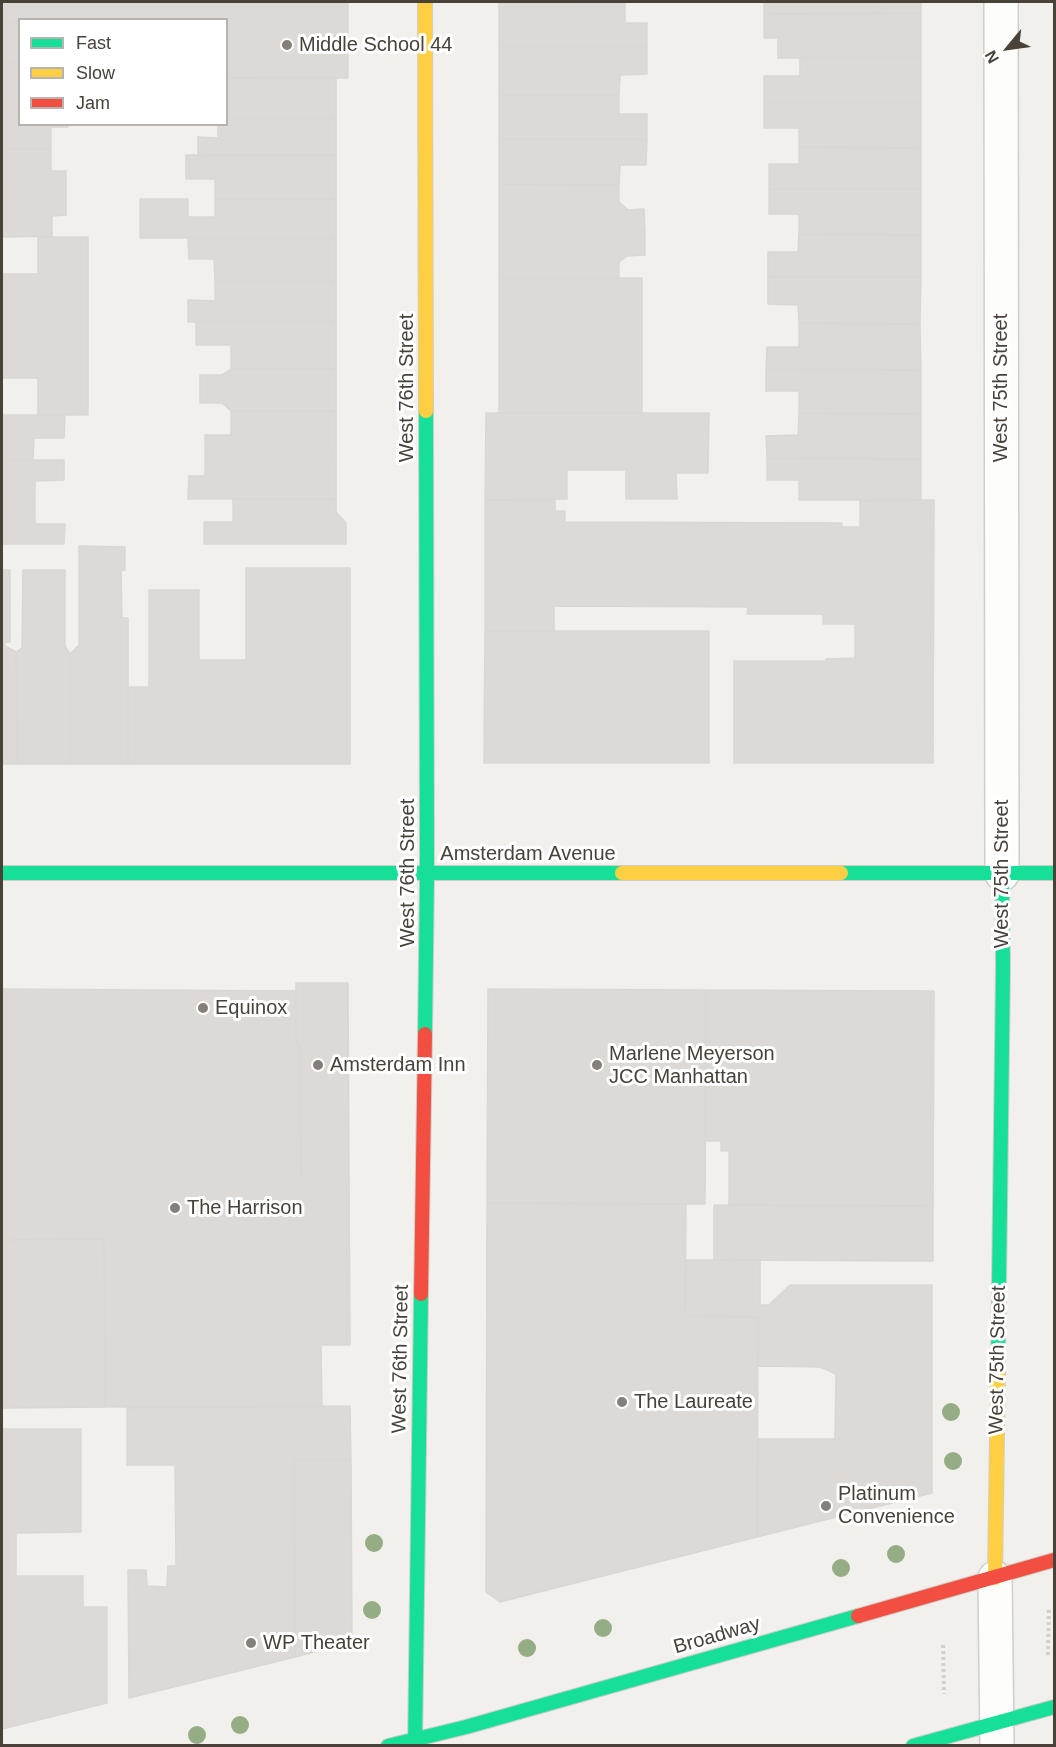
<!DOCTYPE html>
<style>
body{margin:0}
#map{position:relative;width:1056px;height:1747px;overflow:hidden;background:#f2f0ed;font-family:Helvetica,sans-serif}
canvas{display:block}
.frame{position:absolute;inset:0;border:3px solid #484239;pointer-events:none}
.legend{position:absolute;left:18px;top:18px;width:210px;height:108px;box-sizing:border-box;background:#fff;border:2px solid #b6b3b0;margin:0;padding:8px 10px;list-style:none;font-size:18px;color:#484239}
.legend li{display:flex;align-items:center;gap:12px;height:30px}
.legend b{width:30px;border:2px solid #b6b3b0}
.north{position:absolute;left:978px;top:18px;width:60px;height:60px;-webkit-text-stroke:4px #fff;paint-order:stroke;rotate:241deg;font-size:16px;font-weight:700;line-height:24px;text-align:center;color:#484239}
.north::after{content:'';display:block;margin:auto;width:21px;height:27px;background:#484239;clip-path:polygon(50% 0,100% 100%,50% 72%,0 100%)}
</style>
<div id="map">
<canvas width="1056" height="1747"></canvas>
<div class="frame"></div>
<ul class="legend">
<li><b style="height:8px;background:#16e098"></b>Fast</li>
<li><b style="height:8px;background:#ffcf43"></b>Slow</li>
<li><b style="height:8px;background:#f24e42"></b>Jam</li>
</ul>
<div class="north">N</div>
</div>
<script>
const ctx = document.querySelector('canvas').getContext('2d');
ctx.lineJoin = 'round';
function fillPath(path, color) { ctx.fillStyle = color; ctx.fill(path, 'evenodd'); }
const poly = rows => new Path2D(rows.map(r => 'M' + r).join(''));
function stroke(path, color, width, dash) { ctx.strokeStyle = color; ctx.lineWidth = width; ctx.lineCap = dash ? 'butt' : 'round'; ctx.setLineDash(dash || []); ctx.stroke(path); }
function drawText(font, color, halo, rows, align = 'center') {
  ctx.font = font + ' Helvetica,sans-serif'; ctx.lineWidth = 6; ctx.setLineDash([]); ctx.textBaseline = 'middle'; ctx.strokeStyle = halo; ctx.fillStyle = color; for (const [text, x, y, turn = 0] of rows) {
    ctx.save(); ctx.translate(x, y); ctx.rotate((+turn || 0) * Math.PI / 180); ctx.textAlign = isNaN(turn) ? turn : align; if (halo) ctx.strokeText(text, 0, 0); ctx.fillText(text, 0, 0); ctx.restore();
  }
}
const building = poly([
 [2,2,348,2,348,78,226,78,226,20,20,20,20,22,2,22,2,2],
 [499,2,625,2,625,3,499,2],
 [499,2,625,3,625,23,647,23,647,46,499,46,499,2],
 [764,2,921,2,921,13,764,14,764,2],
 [921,13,921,58,778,58,778,38,764,38,764,14,921,13],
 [2,22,20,22,20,62,2,62,2,22],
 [499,46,647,46,647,74,620,75,619,95,499,95,499,46],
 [800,58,921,58,921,102,764,102,764,76,800,76,800,58],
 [2,62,20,62,20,104,2,104,2,62],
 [336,77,336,118,226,118,226,78,336,77],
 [499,95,619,95,619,114,647,114,647,139,499,139,499,95],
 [764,102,921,102,921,148,799,147,799,128,764,128,764,102],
 [2,104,20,104,20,124,68,124,68,127,51,127,51,149,2,149,2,104],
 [226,118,336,118,336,155,198,156,198,137,218,138,218,124,226,124,226,118],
 [499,139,647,139,646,165,620,165,619,185,499,184,499,139],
 [799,147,921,148,921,189,769,189,769,164,799,164,799,147],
 [2,149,51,149,51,171,66,171,66,192,2,192,2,149],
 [186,155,336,155,336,199,215,199,215,179,186,179,186,155],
 [499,184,619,185,619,202,628,210,644,209,645,232,499,232,499,184],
 [769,189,921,189,921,235,799,234,799,214,769,214,769,189],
 [2,192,66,192,66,215,52,216,52,236,2,237,2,192],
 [140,199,188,199,188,217,215,217,215,199,336,199,336,238,140,238,140,199],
 [499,232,645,232,645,255,627,256,619,262,619,278,499,278,499,232],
 [799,234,921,235,921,277,768,277,768,252,798,252,799,234],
 [38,237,88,237,88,415,38,415,38,378,2,378,2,274,38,274,38,237],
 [188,238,336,238,336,282,215,282,214,259,189,259,188,238],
 [768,277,921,277,920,324,799,323,798,305,768,304,768,277],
 [499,278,642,278,642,413,499,413,499,278],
 [215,282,336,282,336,322,188,322,188,300,215,301,215,282],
 [196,322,336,322,336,369,231,369,231,345,196,345,196,322],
 [799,323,920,324,921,370,766,369,767,347,799,347,799,323],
 [231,369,336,369,336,411,231,411,222,403,200,403,200,375,222,375,231,369],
 [766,369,921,370,921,414,799,413,799,391,766,391,766,369],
 [231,411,336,411,336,456,205,456,205,435,231,435,231,411],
 [486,413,709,413,708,473,676,473,677,499,626,499,626,470,567,470,567,499,485,500,486,413],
 [799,413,921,414,921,459,767,458,766,436,798,435,799,413],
 [2,415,65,415,64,438,34,438,33,460,2,460,2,415],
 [205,456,336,456,336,499,188,499,189,476,205,476,205,456],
 [767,458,921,459,921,500,799,500,799,480,767,480,767,458],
 [2,460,64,460,64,480,35,481,35,504,2,504,2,460],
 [233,499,336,499,336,512,346,523,346,544,204,544,204,522,233,522,233,499],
 [485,500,555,500,555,511,565,511,565,522,842,523,842,527,860,527,860,501,934,500,933,763,734,763,734,661,826,661,826,659,855,658,855,624,823,624,823,614,747,614,748,607,554,606,554,631,485,631,485,500],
 [2,504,35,504,35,524,65,524,64,544,2,544,2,504],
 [79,546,125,547,125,570,121,571,122,618,128,618,128,764,70,764,70,654,79,645,79,546],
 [246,568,350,568,350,764,128,764,128,687,149,687,149,590,199,590,199,660,246,660,246,568],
 [2,570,10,570,10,642,4,642,5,646,16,652,17,764,2,764,2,570],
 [23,570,65,570,65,646,70,654,70,764,17,764,16,652,22,648,23,570],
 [485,631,709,631,709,763,484,763,485,631],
 [296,983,348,983,349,1176,301,1176,300,1046,296,1041,296,983],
 [2,989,296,991,296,1041,300,1046,301,1176,349,1176,350,1345,321,1345,322,1406,105,1407,104,1239,2,1240,2,989],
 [488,989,706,990,705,1204,487,1203,488,989],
 [706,990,934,991,933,1206,729,1205,729,1151,721,1151,721,1141,705,1141,706,990],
 [487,1203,686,1204,685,1316,758,1317,757,1537,500,1602,486,1592,487,1203],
 [714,1205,933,1206,933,1261,714,1260,714,1205],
 [104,1239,105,1407,2,1408,2,1240,104,1239],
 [686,1260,760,1260,760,1305,769,1305,790,1285,932,1285,932,1493,757,1537,758,1439,835,1439,836,1374,820,1367,758,1366,758,1317,685,1316,686,1260],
 [350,1406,351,1460,294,1460,295,1657,129,1698,128,1570,146,1570,147,1586,167,1587,168,1566,176,1566,175,1465,127,1465,127,1408,350,1406],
 [2,1429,81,1429,81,1532,16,1533,16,1576,83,1576,83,1607,107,1607,107,1703,2,1729,2,1429],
 [294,1460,351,1460,352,1642,295,1657,294,1460]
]);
fillPath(building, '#dcd9d6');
stroke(building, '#dad7d3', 1.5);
const street = poly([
 [1001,2,1002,874],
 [995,1578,997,1746]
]);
const fast = poly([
 [2,873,622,873],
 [841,873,1054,873],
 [425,1034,427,874,426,411],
 [998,1364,1003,967,1002,874],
 [388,1746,466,1727,858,1616],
 [415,1746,421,1294],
 [913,1746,1054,1707]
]);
const slow = poly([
 [425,2,426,411],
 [622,873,841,873],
 [995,1578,998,1364]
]);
const jam = poly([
 [421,1294,425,1034],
 [858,1616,1054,1560]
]);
stroke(street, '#d0cecb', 36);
stroke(fast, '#d0cdc4', 16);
stroke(slow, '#d0cdc4', 16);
stroke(jam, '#d0cdc4', 16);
stroke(poly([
 [943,1645,944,1694],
 [1048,1655,1049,1610]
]), '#d2d0cb', 4, [3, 3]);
stroke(street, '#fdfdfc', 33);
stroke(fast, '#16e098', 14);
stroke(slow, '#ffcf43', 14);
stroke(jam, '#f24e42', 14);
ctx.fillStyle = '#95ad85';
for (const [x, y] of [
 [951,1412],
 [953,1461],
 [374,1543],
 [896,1554],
 [841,1568],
 [372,1610],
 [603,1628],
 [527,1648],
 [240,1725],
 [197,1735]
]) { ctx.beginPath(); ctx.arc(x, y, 9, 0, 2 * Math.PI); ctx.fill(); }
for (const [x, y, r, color] of [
 [287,45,6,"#847f78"],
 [203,1008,6,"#847f78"],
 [318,1065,6,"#847f78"],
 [597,1065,6,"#847f78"],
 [175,1208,6,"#847f78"],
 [622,1402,6,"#847f78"],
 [826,1506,6,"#847f78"],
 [251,1643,6,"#847f78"]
]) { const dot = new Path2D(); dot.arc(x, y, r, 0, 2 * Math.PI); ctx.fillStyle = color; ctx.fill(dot); stroke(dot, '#fff', 2); }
drawText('20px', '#484239', '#fff', [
 ["Middle School 44",299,45],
 ["Equinox",215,1008],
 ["Marlene Meyerson",609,1054],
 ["JCC Manhattan",609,1077],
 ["Amsterdam Inn",330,1065],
 ["The Harrison",187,1208],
 ["The Laureate",634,1402],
 ["Platinum",838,1494],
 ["Convenience",838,1517],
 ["WP Theater",263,1643]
], 'left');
drawText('20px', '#484239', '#fff', [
 ["West 76th Street",407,388,-90],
 ["West 75th Street",1001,388,-90],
 ["Amsterdam Avenue",528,854],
 ["West 76th Street",408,873,-90],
 ["West 75th Street",1002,874,-90],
 ["West 76th Street",401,1359,-89],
 ["West 75th Street",998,1360,-89],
 ["Broadway",717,1636,-16]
]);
</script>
